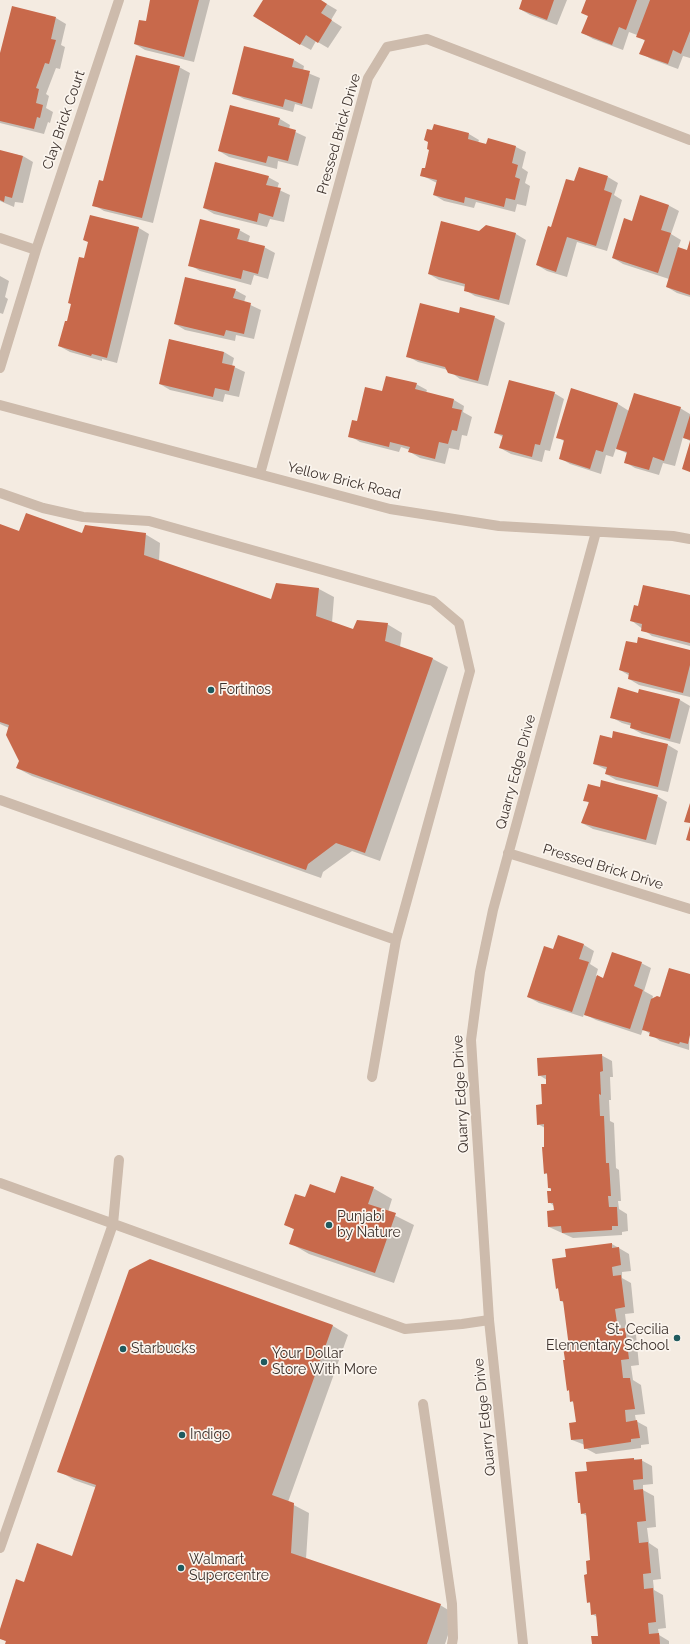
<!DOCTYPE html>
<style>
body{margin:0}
canvas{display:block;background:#f4ebe1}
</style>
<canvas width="690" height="1644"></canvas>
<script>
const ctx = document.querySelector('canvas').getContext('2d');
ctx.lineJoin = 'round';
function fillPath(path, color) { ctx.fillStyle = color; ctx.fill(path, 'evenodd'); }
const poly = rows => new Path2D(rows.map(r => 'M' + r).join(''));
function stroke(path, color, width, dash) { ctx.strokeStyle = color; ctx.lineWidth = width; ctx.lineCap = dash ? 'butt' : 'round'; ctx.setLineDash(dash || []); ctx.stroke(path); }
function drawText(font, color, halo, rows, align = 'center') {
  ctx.font = font + ' Raleway,sans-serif'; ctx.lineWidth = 3.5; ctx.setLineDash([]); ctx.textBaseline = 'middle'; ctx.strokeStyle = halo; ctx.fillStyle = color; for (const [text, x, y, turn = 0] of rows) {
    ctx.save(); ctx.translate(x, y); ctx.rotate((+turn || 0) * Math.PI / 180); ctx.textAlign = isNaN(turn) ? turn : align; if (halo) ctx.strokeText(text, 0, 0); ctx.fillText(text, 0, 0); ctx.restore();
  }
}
fillPath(poly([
 [151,0,210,0,194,62,145,50,135,44,147,22],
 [264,0,320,0,337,10,331,20,342,27,328,48,316,41,311,50,300,44],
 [523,0,567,0,557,25,530,15,520,9],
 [587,0,690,0,690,58,683,56,678,69,651,59,641,53,645,41,637,35,629,32,623,50,593,39,583,33,589,16],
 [56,18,66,24,61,45,65,47,60,69,56,68,46,94,49,96,46,108,53,112,50,123,48,122,44,134,0,123,0,57],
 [245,48,294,60,304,66,303,71,320,78,312,109,295,104,293,112,244,99,233,93],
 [179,67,190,73,153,223,104,211,94,205,104,182],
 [280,119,290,125,289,129,306,137,298,166,278,161,277,169,229,157,219,151],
 [469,134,479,140,478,143,516,147,526,152,522,168,528,172,525,183,530,186,526,206,517,204,515,212,476,202,474,208,444,201,434,195,437,183,421,175,426,169],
 [0,151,23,156,33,162,23,203,15,202,14,207,0,201],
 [268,177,279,183,277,189,290,195,284,222,270,219,267,227,214,214,204,208],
 [608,177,618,183,614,195,622,200,607,251,577,242,567,277,547,271,537,265,552,228],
 [668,205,679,211,671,234,681,240,678,248,687,251,690,242,690,297,677,293,667,287,669,279,623,264,613,258,633,222],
 [91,216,139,228,149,234,117,363,102,359,102,361,70,352,59,346,68,322,89,242],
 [486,226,516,234,526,240,509,305,475,296,465,290,466,287,439,280,429,274],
 [239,230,250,236,248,243,264,247,275,253,268,279,254,275,251,285,200,271,190,265],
 [0,276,9,281,5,297,8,299,3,314,0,313],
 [235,290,246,296,244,302,261,310,254,339,236,335,235,341,185,330,175,324],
 [494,317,505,323,488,386,460,379,448,370,418,362,407,356],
 [170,340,224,352,234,358,232,366,245,372,239,397,225,394,223,402,170,390,160,384],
 [416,384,427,390,426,393,454,400,464,406,463,412,472,417,467,436,462,435,459,450,449,448,445,464,420,458,410,452,410,450,401,447,399,452,360,442,350,436,358,422,383,393],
 [572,390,618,404,629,411,680,408,690,414,690,441,683,437,675,466,663,463,659,475,635,468,625,462,628,454,616,448,613,457,606,455,601,474,570,464,560,458,565,442,558,437],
 [554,393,564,399,550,451,545,450,542,462,511,454,500,448,503,437,495,433],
 [0,525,20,532,145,534,160,543,159,561,271,601,277,584,319,589,334,597,332,623,354,630,387,624,402,633,400,647,433,659,448,667,380,861,352,851,323,872,321,878,32,776,17,768,20,761,9,728,0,724],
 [662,589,690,596,690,646,652,636,632,621,639,607],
 [690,651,690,697,639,685,629,679,630,676,620,670],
 [639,694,680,700,690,706,680,744,642,734,631,728,632,726,622,723,611,717],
 [614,732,668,745,678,751,668,792,616,780,606,774,607,770,594,764,612,739],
 [600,788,657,796,667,802,656,845,593,829,582,823,589,803,585,800],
 [584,945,594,951,590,964,598,969,596,976,604,979,641,963,651,968,644,991,653,996,652,1000,661,998,690,975,689,1050,660,1041,643,1029,641,1035,596,1020,584,1014,583,1017,539,1003,528,997,554,950],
 [601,1055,612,1061,613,1077,610,1077,611,1100,609,1100,610,1121,614,1123,616,1168,619,1170,621,1201,618,1201,619,1209,627,1214,628,1231,622,1232,622,1235,573,1238,549,1227,555,1211,554,1206,549,1202,552,1190,549,1188,548,1175,545,1173,545,1128,538,1124,543,1105,547,1080,539,1075],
 [373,1188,392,1199,388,1212,414,1225,394,1283,309,1254,290,1243,295,1230,286,1225,336,1194],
 [612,1244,629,1254,631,1271,622,1272,622,1278,631,1283,634,1313,625,1314,627,1330,636,1335,639,1365,631,1366,633,1380,641,1385,645,1414,635,1415,636,1421,647,1427,649,1444,641,1445,641,1448,596,1454,585,1448,585,1445,572,1440,577,1423,574,1403,571,1401,570,1391,568,1390,566,1361,570,1348,564,1303,561,1301,559,1289,557,1288,567,1258],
 [151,1260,333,1326,348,1335,288,1502,309,1513,306,1559,440,1605,455,1614,445,1644,6,1644,7,1642,0,1638,0,1632,25,1583,72,1557,97,1488,74,1480,59,1471],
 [633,1459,641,1460,652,1466,653,1484,643,1485,643,1490,654,1496,656,1527,647,1528,649,1543,658,1549,661,1579,653,1580,654,1590,663,1595,666,1628,658,1629,659,1635,669,1641,669,1644,593,1644,599,1637,597,1617,592,1614,591,1604,588,1602,588,1575,592,1561,587,1516,582,1513,588,1472]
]), '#0003');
fillPath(poly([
 [150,0,199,0,184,57,134,44,139,20,146,21],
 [263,0,321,0,327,4,321,13,332,20,318,43,306,35,300,45,253,16],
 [522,0,554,0,547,20,519,9],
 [586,0,637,0,626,30,619,27,612,45,581,33,588,16,581,13],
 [650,0,690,0,690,31,681,54,673,50,668,64,639,54,645,40,636,37],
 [12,6,56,17,51,39,56,40,49,64,45,63,36,88,39,89,36,103,43,105,40,118,37,117,34,129,0,121,0,53],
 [244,46,294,59,292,67,310,71,302,104,285,99,283,107,232,94],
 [136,55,180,66,142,218,92,206,99,180,103,181],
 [230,105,280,118,278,125,296,130,288,161,268,156,266,163,218,151],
 [434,124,469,133,468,139,486,144,488,138,516,146,512,163,518,165,515,177,520,179,515,200,506,198,504,207,465,197,464,203,433,195,437,180,420,176,422,168,425,168,429,150,427,149,428,142,424,140,427,129,432,130],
 [0,150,23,156,12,198,5,196,4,202,0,200],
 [215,162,269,176,266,185,281,188,273,217,259,213,257,222,203,208],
 [579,167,608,176,604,190,612,193,596,246,567,237,556,272,536,265,548,226,551,227,566,179,574,181],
 [640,195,669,205,661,230,671,233,658,273,612,258,624,218,632,221],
 [90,215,139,227,107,358,92,354,91,356,58,346,65,321,67,321,71,304,68,303,79,257,84,258,88,242,83,240],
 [200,219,240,229,237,239,265,246,258,274,243,270,241,279,188,266],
 [441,221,479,231,486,225,516,233,499,300,464,291,465,284,428,274],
 [690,240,690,295,666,287,678,247,687,250],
 [185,277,236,289,233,298,251,303,244,334,226,330,224,336,174,324],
 [420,303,459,313,460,307,495,316,478,381,448,373,445,367,406,357],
 [169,339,224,352,222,363,235,366,229,391,215,388,213,397,159,384],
 [386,376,417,383,415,389,454,399,452,408,462,410,457,431,452,430,448,444,439,442,435,459,408,452,410,447,390,442,389,447,348,437,352,420,357,421,365,387,382,391],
 [509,380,555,392,540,445,535,444,532,457,499,448,503,435,494,433],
 [571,388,618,403,603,452,596,450,590,469,559,459,564,440,556,438],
 [634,393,681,407,664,461,653,457,649,470,624,463,627,452,616,449],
 [690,415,690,440,683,438],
 [690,442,690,472,682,469],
 [26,513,82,533,85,525,146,533,144,555,271,599,276,583,319,588,316,616,353,629,357,620,388,623,385,641,433,658,365,853,336,843,308,864,306,870,16,768,19,761,6,735,9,725,0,722,0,524,19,531],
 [643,585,690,595,690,643,641,631,642,624,630,621,634,605,638,606],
 [638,637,690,650,690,665,683,693,628,679,629,673,619,670,626,641,637,643],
 [618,687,638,693,639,689,680,699,670,739,630,728,631,723,610,718],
 [613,731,668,744,658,787,605,774,607,767,593,764,600,735,612,738],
 [601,780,658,795,646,840,581,823,589,802,583,801,588,784,600,787],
 [690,803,690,823,684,822],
 [690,826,690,841,686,840],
 [558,935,584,944,579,959,589,962,572,1012,527,997,544,946,553,949],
 [612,952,642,962,634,986,643,990,630,1029,584,1015,597,975,603,978],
 [669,968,690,974,690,1035,688,1044,680,1042,679,1044,649,1036,650,1032,642,1030,651,999,657,996,660,997],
 [602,1054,603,1071,600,1072,601,1095,599,1094,600,1116,604,1116,606,1163,609,1163,611,1196,608,1196,609,1207,617,1207,618,1226,612,1226,612,1230,562,1233,561,1226,548,1227,547,1211,554,1210,553,1203,548,1203,547,1191,551,1191,551,1188,548,1188,547,1173,544,1174,542,1147,544,1147,544,1124,537,1125,536,1105,542,1104,541,1084,546,1084,546,1075,538,1076,537,1058],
 [341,1176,374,1187,368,1204,396,1213,375,1273,289,1244,294,1229,284,1225,295,1194,305,1197,310,1184,335,1193],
 [612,1243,612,1248,619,1247,621,1265,612,1267,613,1276,621,1275,625,1307,615,1309,618,1329,625,1328,629,1359,621,1360,623,1378,630,1378,635,1409,625,1410,626,1422,637,1420,640,1438,631,1439,631,1442,584,1449,583,1439,571,1440,569,1423,576,1422,573,1401,570,1402,569,1390,567,1391,563,1360,565,1360,563,1347,569,1347,563,1301,560,1301,558,1288,556,1289,552,1259,566,1257,565,1249],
 [150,1259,333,1325,272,1495,294,1503,291,1553,441,1604,427,1644,5,1644,6,1641,0,1639,0,1629,16,1579,24,1582,37,1543,72,1556,96,1485,57,1472,129,1270],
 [634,1458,634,1460,642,1459,643,1479,633,1480,634,1490,643,1489,646,1521,637,1522,639,1543,648,1542,651,1573,643,1574,644,1589,653,1588,656,1622,648,1623,649,1634,659,1633,660,1644,592,1644,591,1636,598,1636,596,1614,591,1615,590,1602,587,1603,584,1575,587,1574,586,1561,590,1560,586,1513,581,1514,580,1503,578,1503,575,1472,587,1471,586,1462]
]), '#c8694b');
stroke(poly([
 [0,493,43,508,83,517,149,521,433,601,459,623,470,671,396,940],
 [0,800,396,940,372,1077],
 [0,1183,405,1329,462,1324,489,1320],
 [423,1404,452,1604,453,1638,452,1644],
 [0,1548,113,1224,119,1160]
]), '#cdbbac', 10);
stroke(poly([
 [0,238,36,250],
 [0,368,36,250,119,0],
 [0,405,390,509,499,526,673,536,690,539],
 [260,474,368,78,387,47,427,39,690,140],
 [508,853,690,909],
 [523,1644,489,1320,471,1040,480,972,493,910,596,532]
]), '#cdbbac', 10);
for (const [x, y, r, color] of [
 [211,690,4,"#1f5a5e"],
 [329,1225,4,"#1f5a5e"],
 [677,1338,4,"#1f5a5e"],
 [123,1349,4,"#1f5a5e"],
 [264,1362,4,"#1f5a5e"],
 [182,1435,4,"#1f5a5e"],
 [181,1568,4,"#1f5a5e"]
]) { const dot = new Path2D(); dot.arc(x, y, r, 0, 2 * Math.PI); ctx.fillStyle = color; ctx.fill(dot); stroke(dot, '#fbf5ee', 1.5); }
drawText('14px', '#3b302b', '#fbf5ee', [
 ["Clay Brick Court",64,120,-71],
 ["Pressed Brick Drive",339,134,-74],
 ["Yellow Brick Road",344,481,14],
 ["Quarry Edge Drive",516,772,-75],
 ["Pressed Brick Drive",603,867,17],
 ["Quarry Edge Drive",461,1094,-93],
 ["Quarry Edge Drive",485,1417,-96]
]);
drawText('14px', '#3b302b', '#fbf5ee', [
 ["Fortinos",219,690],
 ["Punjabi",337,1217],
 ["by Nature",337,1233],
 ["St. Cecilia",669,1330,"right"],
 ["Elementary School",669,1346,"right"],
 ["Starbucks",131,1349],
 ["Your Dollar",272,1354],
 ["Store With More",272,1370],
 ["Indigo",190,1435],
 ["Walmart",189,1560],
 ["Supercentre",189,1576]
], 'left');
</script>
